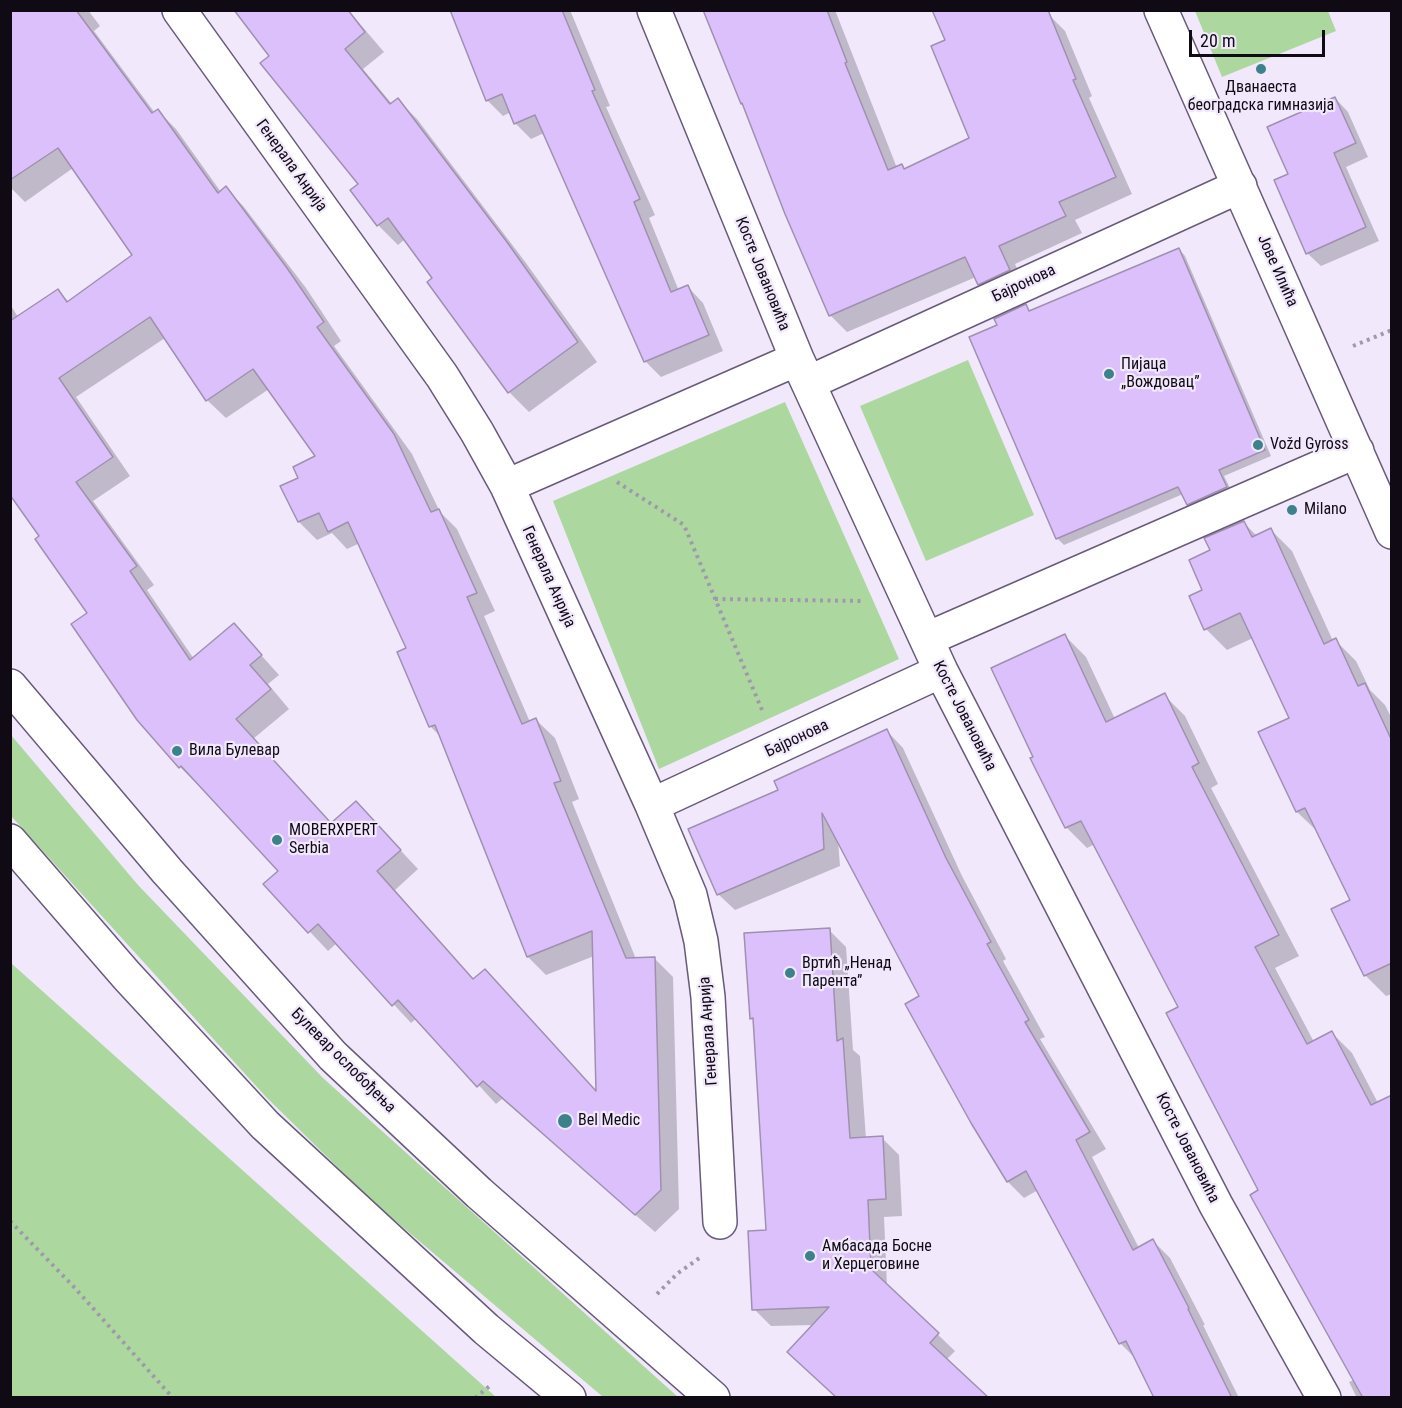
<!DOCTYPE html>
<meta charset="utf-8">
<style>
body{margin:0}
#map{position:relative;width:1402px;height:1408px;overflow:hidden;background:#f1e8fc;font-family:"Roboto Condensed",sans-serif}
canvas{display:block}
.frame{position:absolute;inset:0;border:12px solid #100a15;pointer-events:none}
.scale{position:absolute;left:1189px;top:30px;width:136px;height:27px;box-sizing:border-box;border:3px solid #100a15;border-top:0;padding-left:8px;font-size:18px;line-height:21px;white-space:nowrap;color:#100a15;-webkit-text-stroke:4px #f1e8fc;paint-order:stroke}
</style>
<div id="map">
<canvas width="1402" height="1408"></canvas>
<div class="frame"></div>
<div class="scale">20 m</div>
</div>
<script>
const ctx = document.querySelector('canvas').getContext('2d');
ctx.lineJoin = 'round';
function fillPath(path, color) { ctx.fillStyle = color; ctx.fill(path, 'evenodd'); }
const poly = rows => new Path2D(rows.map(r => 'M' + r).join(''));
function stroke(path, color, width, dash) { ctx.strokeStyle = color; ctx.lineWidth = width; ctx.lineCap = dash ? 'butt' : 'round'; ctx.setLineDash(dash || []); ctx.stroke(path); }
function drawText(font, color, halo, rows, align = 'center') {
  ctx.font = font + ' "Roboto Condensed",sans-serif'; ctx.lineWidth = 4.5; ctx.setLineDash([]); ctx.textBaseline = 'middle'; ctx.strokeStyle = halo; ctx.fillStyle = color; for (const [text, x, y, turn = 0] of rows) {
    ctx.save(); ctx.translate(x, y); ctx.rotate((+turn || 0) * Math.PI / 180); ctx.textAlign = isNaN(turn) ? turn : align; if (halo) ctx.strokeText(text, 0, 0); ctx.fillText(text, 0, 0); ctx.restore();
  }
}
fillPath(poly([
 [1195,11,1328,11,1336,31,1222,77],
 [968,360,1034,515,926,561,860,406],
 [785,402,899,659,659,769,553,501],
 [11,735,138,885,323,1078,678,1397,603,1397,372,1201,266,1097,11,816],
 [10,963,11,963,496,1397,11,1397]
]), '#acd8a0');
fillPath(poly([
 [10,10,88,10,100,26,94,31,155,113,158,111,176,129,221,192,226,188,244,207,306,288,341,341,334,346,412,454,440,512,457,529,495,611,484,616,530,722,536,720,555,738,579,799,572,802,636,959,655,959,673,977,679,1209,655,1232,502,1099,496,1104,417,1018,411,1023,337,943,328,951,265,884,280,871,200,784,198,785,180,767,89,613,10,492,10,304,18,317,58,291,69,302,134,255,73,168,25,202,10,187],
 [165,338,207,400,226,418,269,389,318,456,300,479,299,522,317,540,332,533,347,549,360,543,408,649,430,726,442,738,528,957,546,975,594,956,597,1093,474,980,395,890,418,869,374,822,332,825,253,739,289,709,268,684,279,675,234,625,194,659,147,590,154,585,93,501,130,476,76,397],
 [348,10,384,52,363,69,392,104,398,100,417,119,526,263,597,362,529,412,509,392,429,282,434,278,405,239,398,245,378,225,352,190,360,184,262,64],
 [451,10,570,10,610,106,606,107,655,215,649,218,679,291,688,287,703,303,723,351,661,377,645,361,544,133,531,139,515,123,511,112,503,116,487,100],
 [704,10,835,10,897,168,902,166,906,170,971,139,1048,14,1065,31,1092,96,1089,98,1132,194,1075,220,1082,233,1015,264,1026,288,997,301,980,284,976,277,847,332,830,315],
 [1335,98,1348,112,1368,157,1346,167,1379,241,1321,266,1307,253,1290,174],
 [1179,249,1185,256,1271,456,1224,476,1233,494,1194,510,1188,504,1183,494,1064,545,1057,538,999,326,1026,306,1031,312],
 [1244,523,1257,536,1271,530,1292,551,1333,641,1335,640,1356,661,1370,690,1385,705,1392,719,1392,994,1386,996,1365,975,1333,910,1352,901,1318,832,1297,812,1260,733,1291,719,1253,638,1227,650,1206,629,1204,590,1212,551],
 [1065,636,1086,657,1115,719,1164,695,1185,716,1218,784,1211,788,1299,956,1275,968,1314,1042,1332,1033,1352,1053,1378,1103,1392,1398,1357,1398,1349,1382,1354,1380,1180,1008,1095,844,1087,848,1066,827,1035,758],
 [887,731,903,748,962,876,1006,959,1003,961,1045,1037,1040,1039,1106,1149,1092,1157,1139,1248,1153,1241,1170,1258,1205,1325,1203,1325,1239,1398,1155,1398,1137,1360,1120,1343,1038,1190,1024,1198,1008,1182,921,997,838,841,840,866,735,910,718,894,780,791],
 [829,930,846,947,853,1050,860,1056,866,1139,882,1138,899,1155,902,1216,884,1217,887,1286,955,1351,946,1360,814,1325,771,1326,754,1309,767,1231,755,1021,751,1018]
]), '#0003');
const building = poly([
 [10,10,76,10,152,113,158,109,218,193,226,186,287,268,324,322,317,327,394,434,431,512,439,509,477,593,467,597,522,724,536,718,561,781,554,783,626,958,655,957,661,1190,635,1215,483,1081,477,1087,398,1000,392,1006,318,924,308,933,263,884,278,871,181,766,179,768,137,720,71,624,87,613,35,539,39,536,10,495,10,321,58,289,67,302,132,255,58,148,10,180,10,10],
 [150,317,206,401,253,369,315,456,293,467,298,478,280,486,298,522,319,513,328,532,348,522,406,648,397,652,429,727,435,725,527,957,592,931,596,1091,485,969,473,979,377,871,401,850,356,801,331,823,236,719,271,689,250,665,262,655,234,623,190,660,130,571,137,566,76,482,113,457,59,378,150,317],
 [234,10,348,10,365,32,345,49,390,104,398,98,507,242,578,342,508,393,427,282,432,278,388,218,377,226,350,190,358,184,260,63,269,56,234,10],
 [450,10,562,10,595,90,592,91,640,199,634,202,671,292,688,285,709,335,644,362,535,115,514,124,502,94,486,101,450,10],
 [703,10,827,10,847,62,845,63,888,170,902,164,904,169,969,138,931,46,945,40,932,10,1048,10,1076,79,1073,80,1116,177,1059,202,1066,216,999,246,1010,270,978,285,965,257,829,316,785,214,742,103,741,104,703,10],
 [1335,97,1356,143,1334,153,1366,227,1306,254,1274,180,1288,174,1267,127,1335,97],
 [1179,248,1265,450,1219,470,1227,487,1187,505,1178,487,1056,539,969,337,997,325,994,319,1026,304,1029,311,1179,248],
 [1244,521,1252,537,1271,528,1324,644,1336,638,1358,686,1365,683,1392,741,1392,963,1364,976,1331,909,1350,900,1305,808,1296,812,1258,732,1289,718,1240,613,1204,630,1189,596,1202,590,1189,560,1210,550,1204,538,1244,521],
 [1065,634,1106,722,1165,693,1199,763,1192,767,1279,935,1255,947,1307,1044,1332,1031,1371,1105,1392,1095,1392,1398,1363,1398,1250,1195,1258,1190,1166,1013,1178,1007,1081,821,1065,828,1030,758,1033,757,991,668,1065,634],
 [887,729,946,858,991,942,987,944,1029,1020,1025,1022,1090,1132,1076,1140,1133,1250,1153,1239,1189,1308,1188,1309,1232,1398,1154,1398,1126,1341,1119,1344,1026,1171,1007,1182,971,1123,905,1004,919,996,822,813,824,849,717,895,688,829,778,790,774,781,887,729],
 [830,928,837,1041,843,1038,850,1138,883,1136,886,1199,868,1200,871,1269,939,1333,930,1343,989,1398,837,1398,787,1352,829,1307,752,1310,748,1231,766,1230,753,1018,750,1019,744,933,830,928]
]);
fillPath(building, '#dcc0fb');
stroke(building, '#9f90b0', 1.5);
const minor = poly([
 [179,10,442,376,477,432,507,486,652,805,690,895,701,941,708,997,720,1222],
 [654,10,797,359,941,671,1216,1205,1324,1398],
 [1161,10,1392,532],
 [808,383,1240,186],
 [507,486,797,359],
 [927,639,1357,451],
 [652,805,941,671]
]);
const secondary = poly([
 [10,686,167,871,333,1056,479,1193,713,1398],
 [10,841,127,976,265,1125,486,1329,569,1398]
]);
stroke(minor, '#685a78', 36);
stroke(secondary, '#685a78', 36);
stroke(poly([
 [1353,346,1392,330],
 [617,482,684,525,762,710],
 [715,599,864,601],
 [10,1221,74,1287,173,1398],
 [657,1294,678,1273,701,1257],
 [475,1398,491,1385]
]), '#a199aa', 4, [3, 4.5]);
stroke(minor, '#fff', 33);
stroke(secondary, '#fff', 33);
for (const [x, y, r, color] of [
 [1261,69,6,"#3b828d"],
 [1109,374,6,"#3b828d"],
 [1258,445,6,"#3b828d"],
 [1292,510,6,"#3b828d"],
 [177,751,6,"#3b828d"],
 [277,840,6,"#3b828d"],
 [790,973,6,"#3b828d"],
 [565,1121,8,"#3b828d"],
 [810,1256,6,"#3b828d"]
]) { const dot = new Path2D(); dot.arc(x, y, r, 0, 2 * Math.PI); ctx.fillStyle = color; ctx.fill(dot); stroke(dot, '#f1e8fc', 2); }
drawText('16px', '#100a15', '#f1e8fc', [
 ["Дванаеста",1261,88,"center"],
 ["београдска гимназија",1261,106,"center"],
 ["Пијаца",1121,365],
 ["„Вождовац”",1121,383],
 ["Vožd Gyross",1270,445],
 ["Milano",1304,510],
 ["Вила Булевар",189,751],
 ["MOBERXPERT",289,831],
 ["Serbia",289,849],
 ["Вртић „Ненад",802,964],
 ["Парента”",802,982],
 ["Bel Medic",578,1121],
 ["Амбасада Босне",822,1247],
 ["и Херцеговине",822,1265]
], 'left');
drawText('16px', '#100a15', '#f1e8fc', [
 ["Генерала Анрија",291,166,54],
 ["Јове Илића",1277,271,66],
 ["Косте Јовановића",762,274,68],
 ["Бајронова",1024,284,-25],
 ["Генерала Анрија",548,577,66],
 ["Косте Јовановића",964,716,63],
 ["Бајронова",797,739,-25],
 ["Генерала Анрија",709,1031,-94],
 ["Булевар ослобођења",343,1061,45],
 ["Косте Јовановића",1187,1148,63]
]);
</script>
